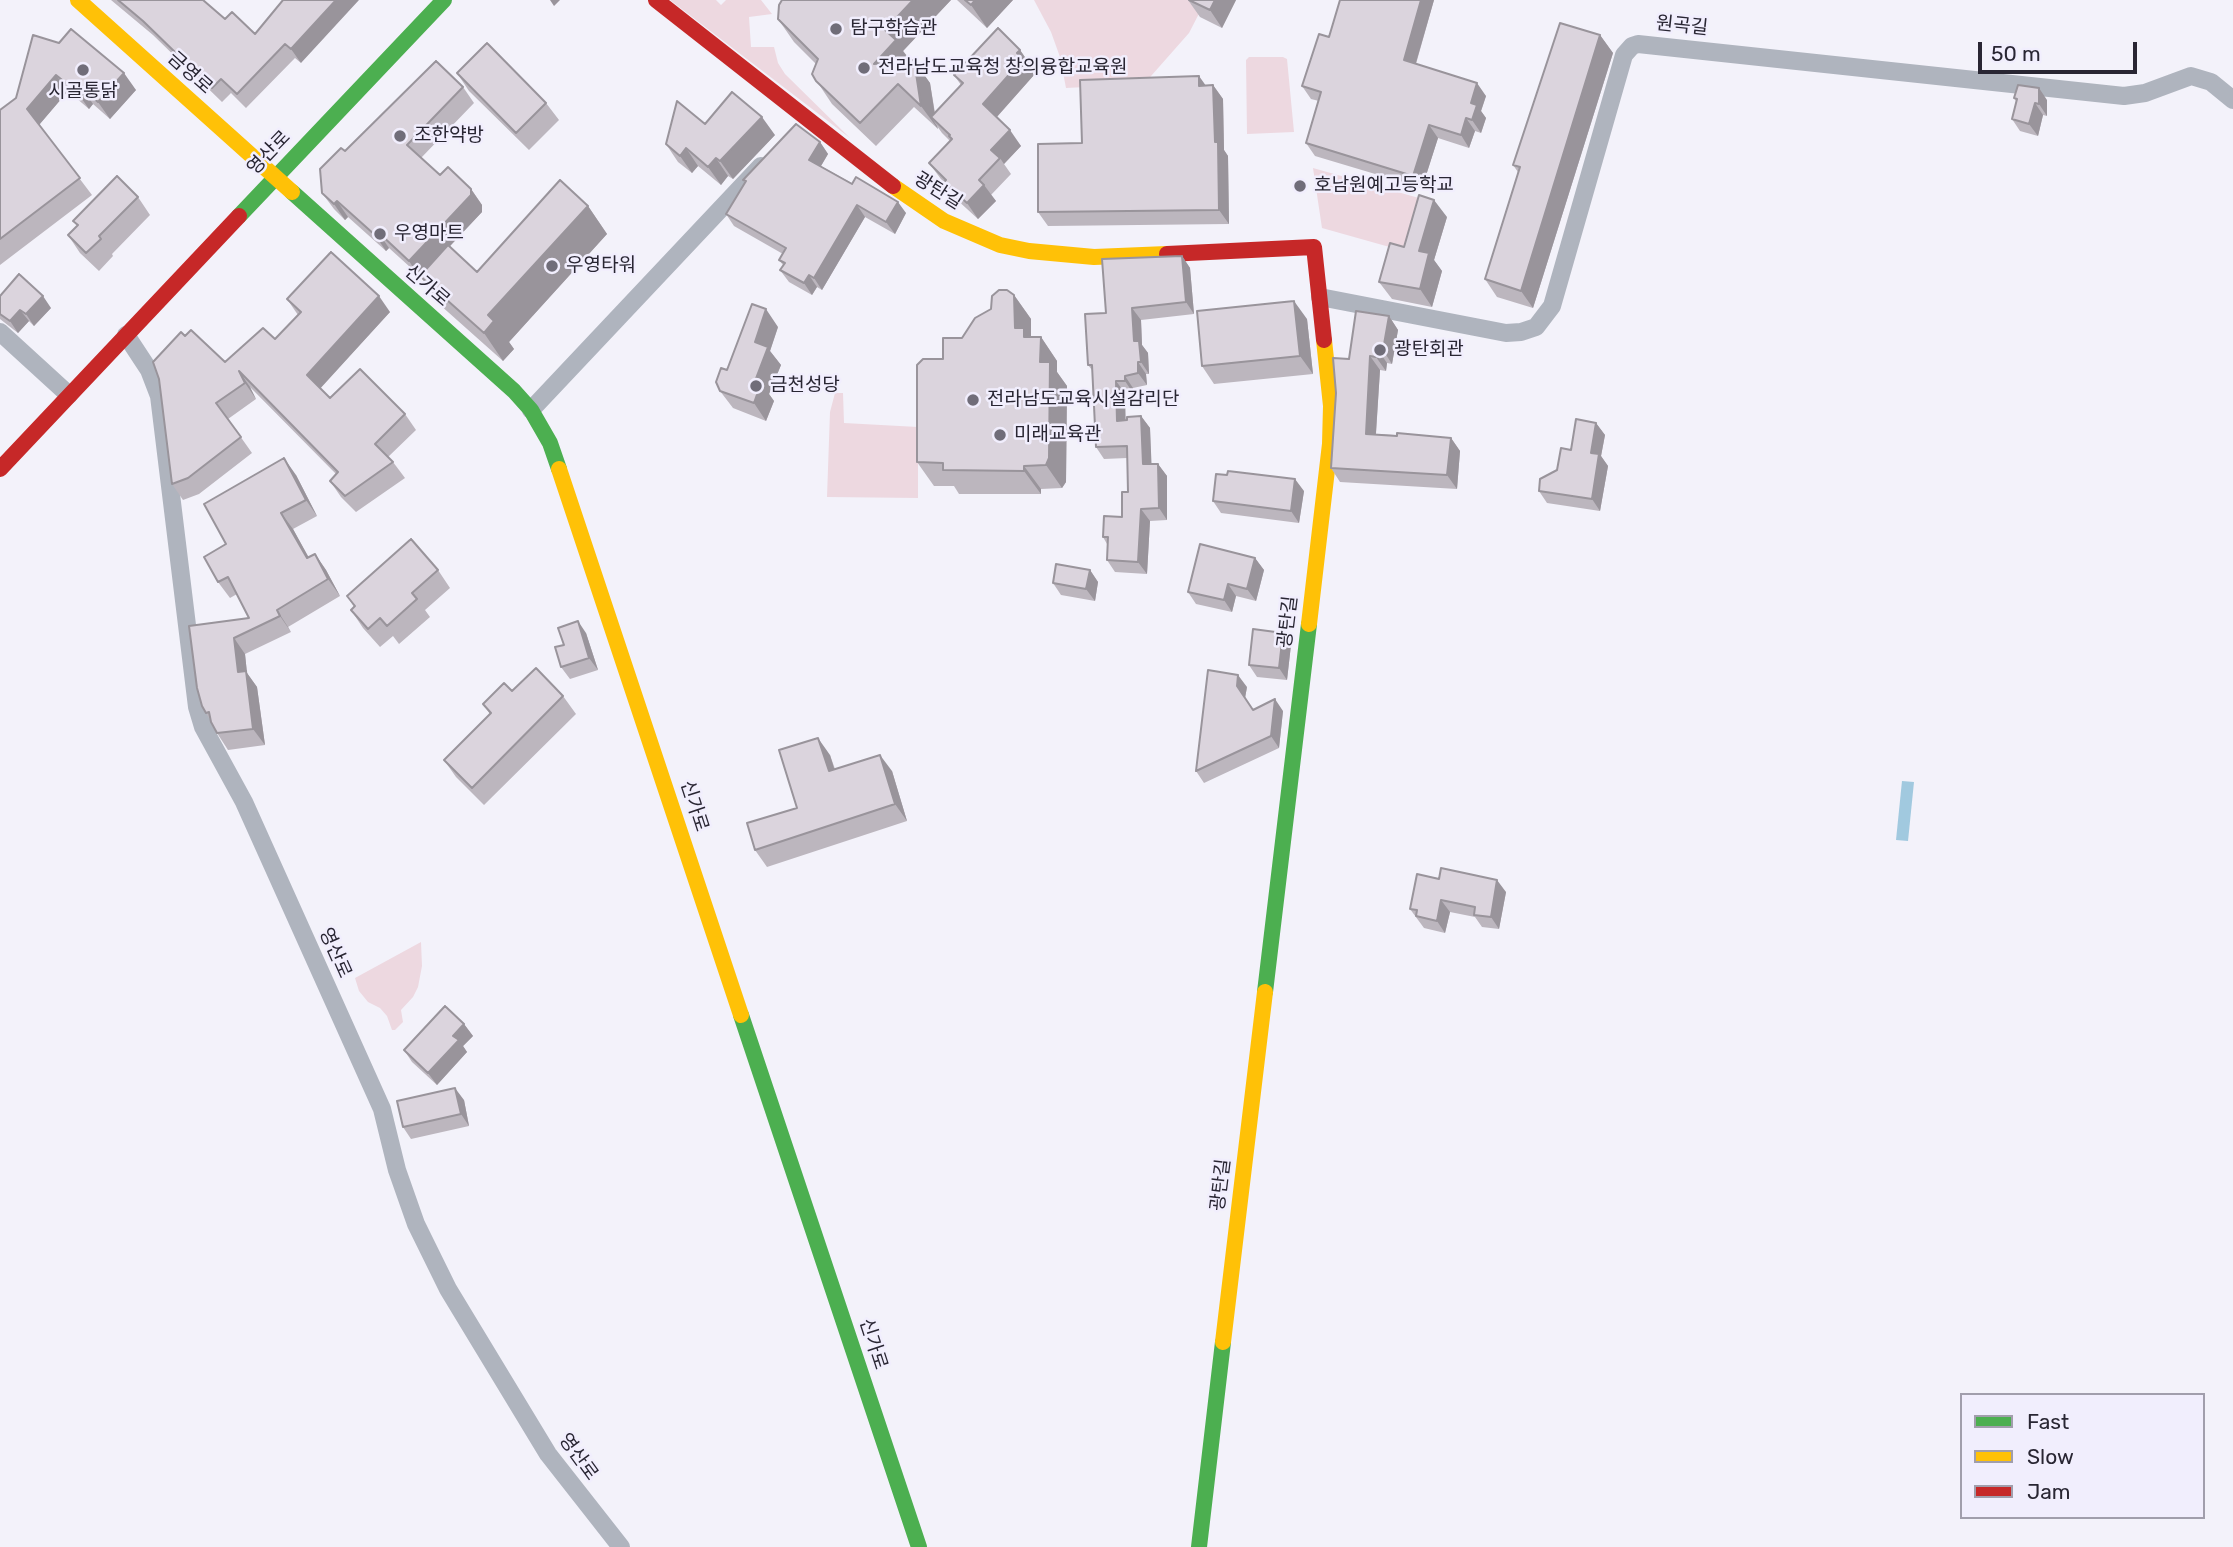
<!DOCTYPE html>
<meta charset="utf-8">
<style>
body{margin:0}
#map{position:relative;width:2233px;height:1547px;overflow:hidden;background:#f3f2fa;font-family:Rubik,sans-serif}
canvas{display:block}
.legend{position:absolute;left:1960px;top:1393px;width:245px;height:126px;box-sizing:border-box;background:#f1eefd;border:2px solid #a19eac;margin:0;padding:9px 12px;list-style:none;font-size:21px;color:#292633}
.legend li{display:flex;align-items:center;gap:14px;height:35px}
.legend b{width:35px;border:2px solid #a19eac}
.scale{position:absolute;left:1978px;top:42px;width:159px;height:32px;box-sizing:border-box;border:4px solid #292633;border-top:0;padding-left:9px;font-size:21px;line-height:24px;white-space:nowrap;color:#292633;-webkit-text-stroke:5px #f1eefd;paint-order:stroke}
</style>
<div id="map">
<canvas width="2233" height="1547"></canvas>
<ul class="legend">
<li><b style="height:9px;background:#4caf50"></b>Fast</li>
<li><b style="height:9px;background:#ffc107"></b>Slow</li>
<li><b style="height:9px;background:#c62828"></b>Jam</li>
</ul>
<div class="scale">50 m</div>
</div>
<script>
const ctx = document.querySelector('canvas').getContext('2d');
ctx.lineJoin = 'round';
function fillPath(path, color) { ctx.fillStyle = color; ctx.fill(path, 'evenodd'); }
const poly = rows => new Path2D(rows.map(r => 'M' + r).join(''));
function stroke(path, color, width, dash) { ctx.strokeStyle = color; ctx.lineWidth = width; ctx.lineCap = dash ? 'butt' : 'round'; ctx.setLineDash(dash || []); ctx.stroke(path); }
function drawText(font, color, halo, rows, align = 'center') {
  ctx.font = font + ' Rubik,"Noto Sans KR",sans-serif'; ctx.lineWidth = 5; ctx.setLineDash([]); ctx.textBaseline = 'middle'; ctx.strokeStyle = halo; ctx.fillStyle = color; for (const [text, x, y, turn = 0] of rows) {
    ctx.save(); ctx.translate(x, y); ctx.rotate((+turn || 0) * Math.PI / 180); ctx.textAlign = isNaN(turn) ? turn : align; if (halo) ctx.strokeText(text, 0, 0); ctx.fillText(text, 0, 0); ctx.restore();
  }
}
fillPath(poly([
 [670,0,716,0,721,5,726,0,761,0,772,14,749,17,751,47,774,47,778,63,785,74,850,138],
 [1034,0,1206,0,1189,33,1144,84,1066,88,1060,57,1051,32],
 [1249,57,1283,57,1287,59,1294,132,1247,134,1246,60],
 [1313,168,1433,202,1418,255,1322,228],
 [835,393,843,393,844,423,918,427,918,498,827,497,830,412],
 [421,942,422,966,418,987,413,997,401,1010,403,1022,395,1030,392,1030,387,1016,380,1008,368,1002,359,991,355,978]
]), '#edd8e0');
fillPath(poly([
 [1902,781,1914,782,1908,841,1896,840]
]), '#a1c9df');
stroke(poly([
 [1320,297,1506,333,1521,332,1536,327,1552,306,1624,55,1632,46,1638,44,2124,96,2145,93,2191,76,2211,82,2233,100],
 [0,332,69,395],
 [126,335,149,370,159,396,197,707,203,727,244,802,382,1109,397,1170,416,1224,448,1289,548,1454,621,1547],
 [531,410,761,166]
]), '#afb4be', 18);
stroke(poly([
 [292,192,514,391,531,410,550,443,559,469],
 [239,216,444,0],
 [1265,992,1309,624],
 [741,1015,919,1547],
 [1199,1547,1223,1342]
]), '#4caf50', 16);
stroke(poly([
 [78,0,292,192],
 [893,186,944,221,1000,245,1029,251,1094,257,1167,254],
 [559,469,741,1015],
 [1309,624,1330,444,1331,406,1324,340],
 [1223,1342,1265,992]
]), '#ffc107', 16);
stroke(poly([
 [656,0,893,186],
 [1167,254,1314,247,1324,340],
 [0,469,239,216]
]), '#c62828', 16);
fillPath(poly([
 [111,0,203,0,225,19,255,34,283,0,301,63,295,58,246,108,231,93,222,102,153,35],
 [782,0,951,0,903,51,930,83,935,113,961,85,954,75,1020,50,1031,66,1030,68,1034,75,997,117,1021,146,1004,164,1011,174,991,195,996,201,978,219,955,198,929,163,950,141,942,133,937,126,938,129,914,107,876,146,832,104,812,74,816,64,794,42,778,19],
 [957,0,1013,0,987,28],
 [1188,0,1236,0,1222,28,1200,17],
 [1340,0,1434,0,1416,64,1486,96,1481,111,1486,118,1481,133,1475,131,1469,148,1438,138,1422,188,1315,156,1306,143,1319,101,1311,99,1302,86,1329,37],
 [33,35,136,90,110,119,93,104,89,109,68,91,39,125,92,195,0,265,0,110,16,98],
 [1600,35,1613,53,1533,308,1497,297,1485,279,1518,172,1513,165],
 [457,73,546,103,559,120,529,150,469,91],
 [1206,85,1213,85,1223,99,1224,150,1228,156,1229,224,1048,226,1038,212,1082,143],
 [463,87,474,103,421,158,440,175,471,189,482,205,482,212,449,247,477,272,588,206,607,234,509,342,514,349,503,361,439,304,421,277,389,248,386,251,348,217,345,220,334,209,322,193,345,151],
 [2014,98,2047,100,2047,116,2043,115,2038,136,2020,131,2012,119,2016,101],
 [705,124,775,135,733,179,728,176,721,185,698,166,692,173,678,162,666,144],
 [820,142,828,154,821,166,906,213,895,234,865,217,822,290,817,287,812,295,789,282,780,270,783,265,779,260,783,254,734,226,726,214,745,182,743,180],
 [138,197,150,215,112,254,113,256,99,271,80,253,68,235,77,226,73,221],
 [1447,217,1434,260,1442,271,1432,307,1392,299,1379,282,1404,247],
 [1182,256,1190,268,1194,314,1141,320,1142,345,1148,353,1149,374,1146,374,1147,385,1133,388,1133,393,1125,393,1125,420,1141,416,1150,428,1151,464,1158,464,1167,476,1167,520,1150,521,1147,574,1115,572,1107,560,1107,544,1103,537,1122,517,1128,492,1127,458,1104,459,1096,447,1092,370,1088,365,1106,313],
 [1014,295,1031,319,1031,337,1041,337,1057,361,1057,372,1067,386,1066,482,1062,488,1041,489,1041,494,959,494,954,486,934,486,917,462,943,359,962,338],
 [0,296,51,308,34,326,29,321,18,333,0,319],
 [287,299,390,312,320,388,330,398,405,414,416,430,388,457,393,462,405,478,356,512,341,497,330,481,336,474,250,387,256,399,228,419,252,453,199,494,183,500,172,484,225,362,275,339,298,315],
 [1389,316,1398,330,1392,364,1387,363,1386,371,1380,370,1376,434,1451,438,1460,451,1457,489,1340,482,1331,468,1349,359],
 [1307,319,1313,374,1214,384,1202,366],
 [778,327,770,351,781,365,769,394,774,401,766,421,733,408,720,391,727,370],
 [1596,423,1605,435,1601,456,1608,466,1600,511,1547,503,1539,491,1557,470,1571,450],
 [296,475,317,516,293,529,308,557,315,554,326,570,340,596,288,627,291,632,245,654,247,673,257,687,265,745,228,750,217,733,210,720,206,713,197,688,249,618,237,594,230,598,218,582,226,544],
 [1304,491,1299,523,1221,513,1213,501],
 [1255,558,1264,570,1256,601,1236,596,1232,612,1196,604,1188,592],
 [438,570,450,588,425,610,430,617,399,644,393,636,380,647,363,628,351,610,354,607,347,596],
 [1090,570,1098,582,1095,601,1061,595,1053,583],
 [586,633,598,670,570,679,561,667,564,645],
 [1283,633,1291,645,1287,680,1257,677,1249,665],
 [1247,687,1245,698,1253,710,1283,711,1279,748,1204,783,1196,771],
 [512,691,563,696,576,714,484,805,456,777,444,760,490,714,483,704],
 [830,755,835,769,892,771,907,821,767,867,755,850,797,808],
 [1417,874,1506,892,1499,929,1482,927,1475,917,1450,912,1445,933,1424,928,1410,909],
 [464,1024,473,1036,463,1046,467,1052,437,1085,412,1062,404,1050],
 [464,1100,469,1126,411,1139,403,1127]
]), '#bcb6be');
fillPath(poly([
 [336,0,359,0,301,63,291,49],
 [550,0,560,0,554,6],
 [913,0,951,0,903,51,912,63,874,64,885,30],
 [975,0,1013,0,987,28,971,5],
 [1215,0,1236,0,1222,28,1210,10],
 [1421,0,1434,0,1413,73,1404,60],
 [1600,35,1613,53,1533,308,1521,291],
 [1020,50,1031,66,1030,68,1034,75,994,120,983,104],
 [914,60,930,83,936,122,931,117,937,126,938,129,921,106],
 [124,73,136,90,110,119,98,102],
 [56,75,68,91,39,125,27,109],
 [1199,76,1209,90,1199,86],
 [1477,83,1486,96,1481,111,1486,118,1481,133,1472,120,1471,103],
 [1213,85,1223,99,1224,150,1228,156,1229,224,1219,210,1215,142],
 [82,88,93,104,89,109,77,92],
 [2039,88,2047,100,2047,116,2039,104],
 [2035,103,2043,115,2038,136,2029,124],
 [762,117,775,135,733,179,720,161],
 [1466,118,1475,131,1469,148,1461,135],
 [1429,125,1438,138,1422,188,1413,176],
 [1010,130,1021,146,1004,164,1000,158,991,150],
 [820,142,828,154,818,171,809,160],
 [686,148,698,166,692,173,680,156],
 [716,158,728,176,721,185,708,167],
 [984,185,996,201,978,219,967,203],
 [471,189,482,205,482,212,420,278,409,261],
 [1434,200,1447,217,1434,260,1442,271,1432,307,1420,289,1419,251],
 [337,201,348,217,345,220,334,204],
 [898,202,906,213,895,234,886,222],
 [857,205,865,217,822,290,814,278],
 [588,206,607,234,509,342,514,349,503,361,484,333,488,315],
 [378,232,389,248,386,251,375,235],
 [1182,256,1190,268,1194,314,1186,302],
 [809,275,817,287,812,295,804,283],
 [1014,295,1031,319,1031,338,1041,337,1057,361,1057,372,1067,386,1066,482,1062,488,1046,465,1015,328],
 [43,296,51,308,34,326,26,314],
 [379,296,390,312,318,391,307,375],
 [1294,301,1307,319,1313,374,1300,356],
 [1132,308,1141,320,1142,345,1148,353,1149,374,1141,362,1134,341],
 [766,309,778,327,770,351,781,365,769,394,774,401,766,421,754,403,755,381,755,342],
 [20,310,29,321,18,333,10,321],
 [1389,316,1398,330,1392,364,1383,350],
 [1378,350,1387,363,1386,371,1376,357],
 [1370,356,1380,370,1375,447,1366,434],
 [1138,362,1146,374,1147,385,1138,373],
 [239,371,250,387,256,399,245,383],
 [1125,376,1133,388,1133,393,1125,381],
 [1116,381,1125,393,1126,433,1117,421],
 [1141,416,1150,428,1152,475,1143,464],
 [1596,423,1605,435,1601,456,1608,466,1600,511,1592,499,1591,453],
 [1451,438,1460,451,1457,489,1447,475],
 [284,458,296,475,317,516,306,500],
 [1158,464,1167,476,1167,520,1159,508],
 [1024,466,1041,489,1041,494,1024,471],
 [1295,479,1304,491,1299,523,1291,511],
 [1141,509,1150,521,1147,574,1138,562],
 [281,513,293,529,318,574,307,558],
 [315,554,326,570,340,596,328,579],
 [1255,558,1264,570,1256,601,1247,589],
 [1090,570,1098,582,1095,601,1086,589],
 [1228,584,1236,596,1232,612,1224,600],
 [277,610,288,627,291,632,280,616],
 [578,621,586,633,598,670,589,658],
 [1283,633,1291,645,1287,680,1279,668],
 [234,638,245,654,247,673,257,687,265,745,253,729,238,672],
 [1238,675,1247,687,1245,698,1261,722,1237,686],
 [1275,699,1283,711,1279,748,1271,736],
 [818,738,830,755,840,788,829,771],
 [880,755,892,771,907,821,895,804],
 [1497,880,1506,892,1499,929,1491,917],
 [1441,900,1450,912,1445,933,1437,921],
 [464,1024,473,1036,463,1046,467,1052,437,1085,428,1073,453,1036],
 [455,1088,464,1100,469,1126,461,1114]
]), '#99949b');
const building = poly([
 [118,0,203,0,225,19,232,12,255,34,283,0,336,0,291,49,285,44,237,94,221,79,212,88,143,21,118,0],
 [782,0,913,0,885,30,896,40,874,64,914,60,921,106,898,84,860,123,816,81,812,74,818,59,778,19,779,5,782,0],
 [965,0,975,0,971,5,965,0],
 [1189,0,1215,0,1210,10,1189,0],
 [1340,0,1421,0,1404,60,1477,83,1471,103,1477,105,1472,120,1466,118,1461,135,1429,125,1413,176,1306,143,1321,92,1302,86,1319,34,1329,37,1340,0],
 [1560,23,1600,35,1521,291,1485,279,1520,167,1513,165,1560,23],
 [998,28,1020,50,1017,53,1023,59,983,104,1010,130,991,150,1000,158,979,180,984,185,967,203,944,182,946,180,929,163,952,139,949,136,950,135,931,117,963,83,954,75,998,28],
 [71,29,124,73,98,102,82,88,77,92,56,75,27,109,80,178,0,239,0,110,16,98,33,35,59,43,71,29],
 [487,43,546,103,516,133,457,73,487,43],
 [436,61,463,87,407,145,440,175,448,167,471,189,471,195,409,261,378,232,375,235,337,201,334,204,322,193,320,169,341,148,345,151,436,61],
 [1199,76,1199,86,1213,85,1215,142,1218,142,1219,210,1038,212,1038,144,1082,143,1080,80,1199,76],
 [2018,85,2039,88,2039,104,2035,103,2029,124,2012,119,2017,99,2014,98,2018,85],
 [732,92,762,117,720,161,716,158,708,167,686,148,680,156,666,144,677,101,705,124,732,92],
 [796,124,820,142,809,160,852,184,856,177,898,202,886,222,857,205,814,278,809,275,804,283,780,270,785,263,779,260,786,248,726,214,746,181,743,180,796,124],
 [117,176,138,197,99,236,101,239,86,253,68,235,78,225,73,221,117,176],
 [560,180,588,206,488,315,494,321,484,333,420,276,448,245,477,272,560,180],
 [1419,195,1434,200,1419,251,1429,253,1420,289,1379,282,1390,243,1404,247,1419,195],
 [331,252,379,296,307,375,330,398,360,369,405,414,375,444,393,462,345,496,330,481,338,472,239,371,245,383,216,403,241,437,188,478,172,484,159,379,153,362,181,332,185,336,191,330,225,362,263,328,275,339,301,312,287,299,331,252],
 [1182,256,1186,302,1132,308,1134,341,1139,341,1141,362,1138,362,1138,373,1125,376,1125,381,1116,381,1117,421,1127,420,1127,417,1141,416,1143,464,1158,464,1159,508,1141,509,1138,562,1107,560,1108,537,1103,537,1104,516,1122,517,1122,492,1128,492,1127,446,1096,447,1092,365,1088,365,1085,314,1106,313,1102,259,1182,256],
 [19,274,43,296,26,314,20,310,10,321,0,314,0,296,19,274],
 [999,290,1007,290,1014,295,1015,328,1024,328,1024,337,1041,337,1040,362,1050,362,1049,458,1046,465,1024,466,1024,471,943,470,943,463,917,462,917,365,923,359,943,359,943,338,962,338,975,318,991,309,992,296,999,290],
 [1294,301,1300,356,1202,366,1197,311,1294,301],
 [752,304,766,309,755,342,768,347,755,381,761,383,754,403,720,391,716,382,721,368,727,370,752,304],
 [1356,311,1389,316,1383,350,1378,350,1376,357,1370,356,1366,434,1397,436,1397,433,1451,438,1447,475,1331,468,1336,393,1333,358,1349,359,1356,311],
 [1576,419,1596,423,1591,453,1599,454,1592,499,1539,491,1540,479,1557,470,1561,448,1571,450,1576,419],
 [284,458,306,500,281,513,307,558,315,554,328,579,277,610,280,616,234,638,238,672,246,671,253,729,217,733,211,722,209,712,206,713,202,706,197,688,189,626,249,618,228,577,218,582,204,557,226,544,204,504,284,458],
 [1228,471,1295,479,1291,511,1213,501,1216,474,1227,475,1228,471],
 [411,539,438,570,412,593,417,599,387,626,380,618,368,629,351,610,355,606,347,596,411,539],
 [1200,544,1255,558,1247,589,1228,584,1224,600,1188,592,1200,544],
 [1056,564,1090,570,1086,589,1053,583,1056,564],
 [578,621,589,658,561,667,555,647,564,645,558,628,578,621],
 [1253,629,1283,633,1279,668,1249,665,1253,629],
 [536,668,563,696,472,788,444,760,491,713,483,704,504,683,512,691,536,668],
 [1208,670,1238,675,1237,686,1253,710,1275,699,1271,736,1196,771,1208,670],
 [818,738,829,771,880,755,895,804,755,850,747,823,797,808,779,750,818,738],
 [1441,868,1497,880,1491,917,1474,915,1475,907,1441,900,1437,921,1416,916,1417,910,1410,909,1417,874,1439,879,1441,868],
 [445,1006,464,1024,453,1036,459,1040,428,1073,404,1050,445,1006],
 [455,1088,461,1114,403,1127,397,1101,455,1088]
]);
fillPath(building, '#dbd4dd');
stroke(building, '#99949b', 2);
for (const [x, y, r, color] of [
 [836,29,7,"#706d79"],
 [864,68,7,"#706d79"],
 [83,70,7,"#706d79"],
 [400,136,7,"#706d79"],
 [1300,186,7,"#706d79"],
 [380,234,7,"#706d79"],
 [552,266,7,"#706d79"],
 [1380,350,7,"#706d79"],
 [756,386,7,"#706d79"],
 [973,400,7,"#706d79"],
 [1000,435,7,"#706d79"]
]) { const dot = new Path2D(); dot.arc(x, y, r, 0, 2 * Math.PI); ctx.fillStyle = color; ctx.fill(dot); stroke(dot, '#f1eefd', 2.5); }
drawText('19px', '#292633', '#f1eefd', [
 ["원곡길",1682,26,6],
 ["금영로",190,73,42],
 ["영산로",269,153,-46],
 ["광탄길",938,191,32],
 ["신가로",427,286,41],
 ["광탄길",1288,622,-83],
 ["신가로",694,806,72],
 ["영산로",335,953,66],
 ["광탄길",1221,1185,-83],
 ["신가로",873,1344,72],
 ["영산로",578,1457,54]
]);
drawText('19px', '#292633', '#f1eefd', [
 ["탐구학습관",850,29],
 ["전라남도교육청 창의융합교육원",878,68],
 ["시골통닭",83,92,"center"],
 ["조한약방",414,136],
 ["호남원예고등학교",1314,186],
 ["우영마트",394,234],
 ["우영타워",566,266],
 ["광탄회관",1394,350],
 ["금천성당",770,386],
 ["전라남도교육시설감리단",987,400],
 ["미래교육관",1014,435]
], 'left');
</script>
